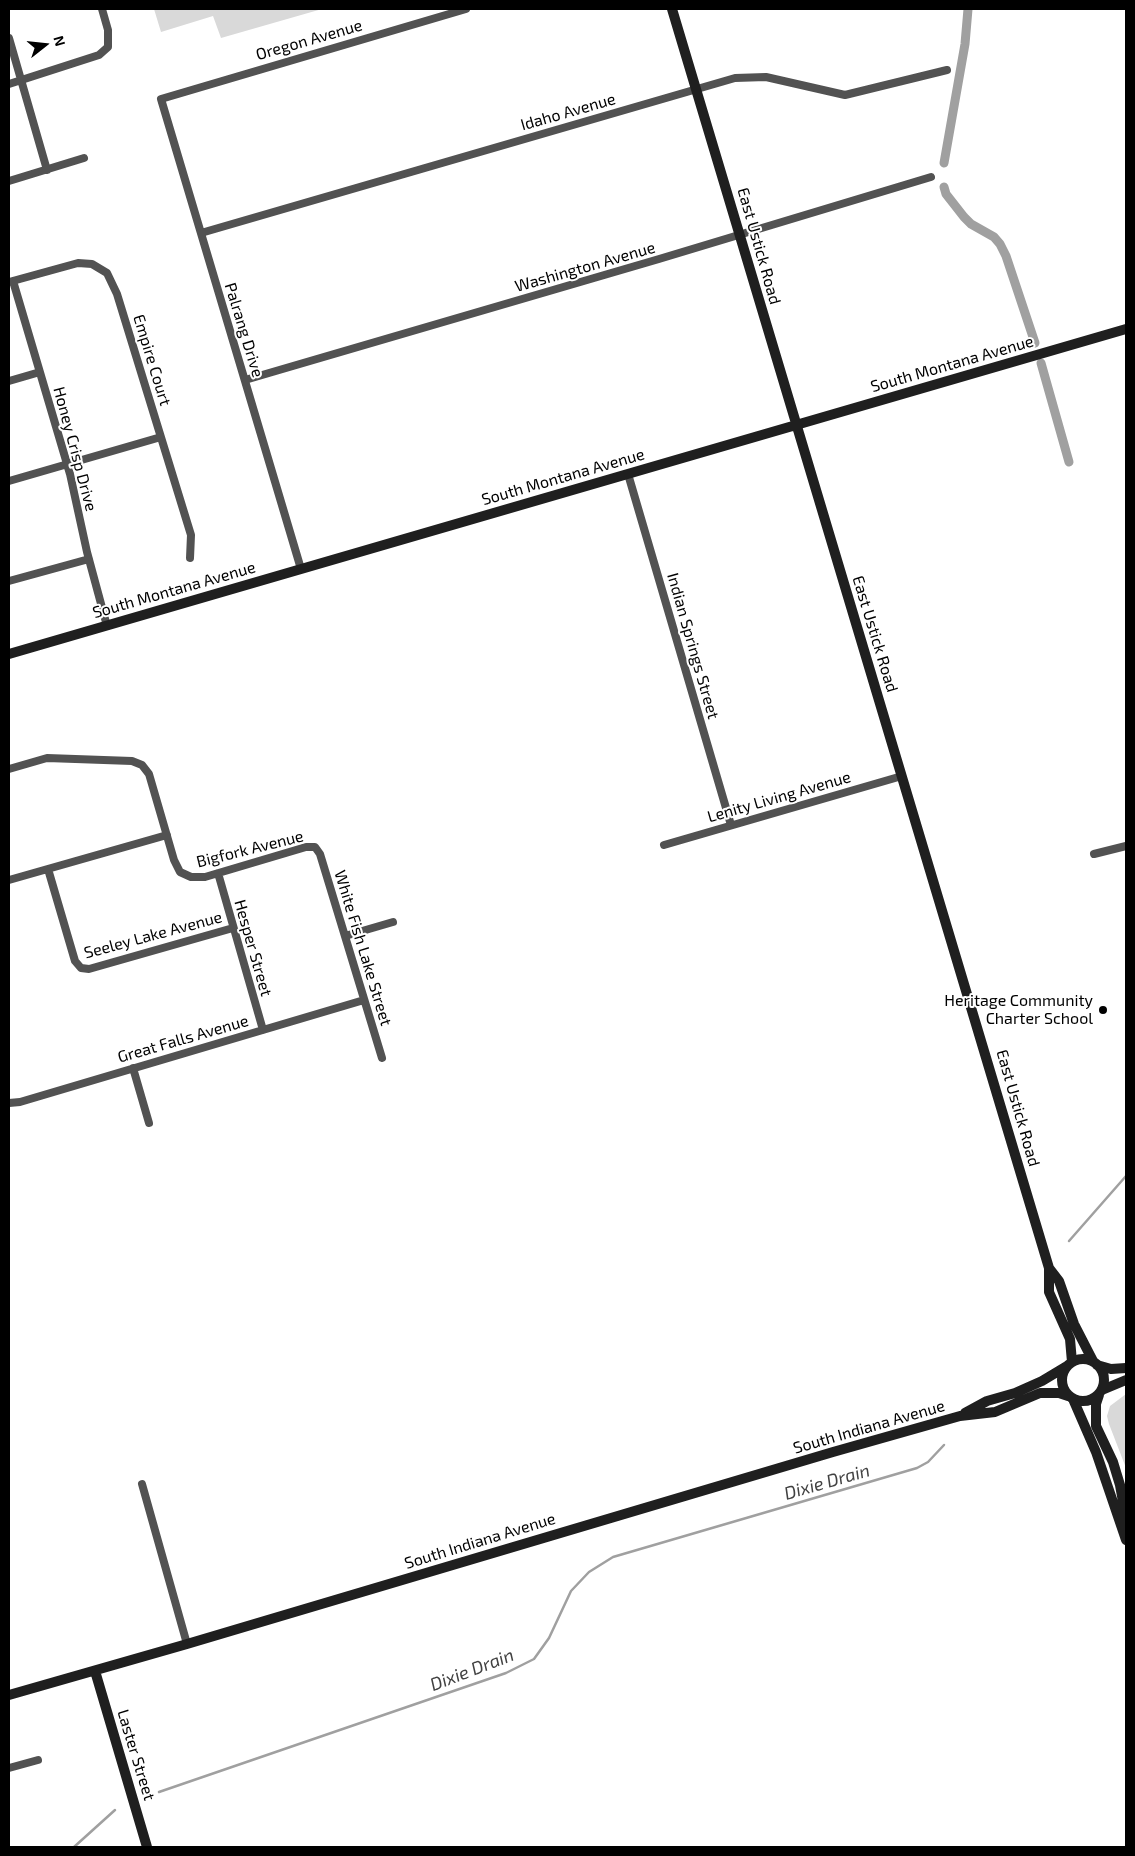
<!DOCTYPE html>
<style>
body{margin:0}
#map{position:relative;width:1135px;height:1856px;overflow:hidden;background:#fff;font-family:"Exo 2",sans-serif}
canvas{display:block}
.frame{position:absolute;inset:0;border:10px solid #000;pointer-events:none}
.north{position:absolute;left:20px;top:20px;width:50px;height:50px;-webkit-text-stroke:4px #fff;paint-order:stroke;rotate:74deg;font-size:14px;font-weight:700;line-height:20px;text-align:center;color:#000}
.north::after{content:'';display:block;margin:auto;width:18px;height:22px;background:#000;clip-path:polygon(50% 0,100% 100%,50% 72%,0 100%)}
</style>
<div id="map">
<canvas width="1135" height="1856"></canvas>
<div class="frame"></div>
<div class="north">N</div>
</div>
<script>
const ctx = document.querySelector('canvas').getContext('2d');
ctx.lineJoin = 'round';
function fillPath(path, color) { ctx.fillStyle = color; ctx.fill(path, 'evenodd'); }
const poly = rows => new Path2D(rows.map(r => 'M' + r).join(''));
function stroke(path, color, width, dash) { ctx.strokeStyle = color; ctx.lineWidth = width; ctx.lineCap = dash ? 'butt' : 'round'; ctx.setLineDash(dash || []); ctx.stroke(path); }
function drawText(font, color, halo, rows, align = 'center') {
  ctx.font = font + ' "Exo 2",sans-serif'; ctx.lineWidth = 4; ctx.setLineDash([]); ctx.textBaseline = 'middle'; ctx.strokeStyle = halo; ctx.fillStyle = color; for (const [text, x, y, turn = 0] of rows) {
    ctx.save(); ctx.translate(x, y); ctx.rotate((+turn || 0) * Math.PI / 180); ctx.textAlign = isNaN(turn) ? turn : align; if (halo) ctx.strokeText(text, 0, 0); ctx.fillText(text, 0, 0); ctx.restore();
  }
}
fillPath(poly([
 [154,9,322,9,221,38,213,16,161,32],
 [1126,1394,1126,1468,1109,1424,1107,1416,1110,1406]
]), '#d9d9d9');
stroke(poly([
 [1069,1241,1126,1176],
 [159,1792,506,1673,534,1659,549,1638,571,1591,589,1572,613,1557,917,1468,928,1462,944,1445],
 [74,1847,115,1810]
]), '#a0a0a0', 2.5);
stroke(poly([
 [944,163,965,44,968,9],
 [944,187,946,194,964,217,971,224,994,237,1000,244,1006,256,1035,343],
 [1041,363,1069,462]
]), '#a0a0a0', 9);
stroke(poly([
 [9,38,47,170],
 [9,84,99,55,108,47,108,30,102,9],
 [9,181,84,158],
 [201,233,735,78,766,77,845,95,947,70],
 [13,281,70,474,87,552,107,626],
 [9,282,78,263,92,264,107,273,117,294,191,535,190,558],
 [245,380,659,259,931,177],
 [9,381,40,372],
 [628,474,731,825],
 [9,481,161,437],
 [301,569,161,99,466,9],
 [9,581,89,559],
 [9,769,47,758,132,761,142,765,149,774,174,860,180,872,191,877,205,877,306,847,315,847,320,854,382,1058],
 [664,845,902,776],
 [1094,854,1126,846],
 [48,869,75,961,81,968,89,969,233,928],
 [218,873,263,1030],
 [9,880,167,835],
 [345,936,393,922],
 [133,1068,149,1123],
 [9,1103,20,1102,364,1000],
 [142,1484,187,1644],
 [9,1768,38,1760]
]), '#525252', 8);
stroke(poly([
 [672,9,1049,1268,1049,1292,1070,1339,1072,1362],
 [9,654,1126,329],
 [1049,1268,1059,1281,1074,1324,1093,1361],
 '1062 1380a21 21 0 1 1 42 0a21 21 0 1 1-42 0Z',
 [1097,1365,1111,1369,1126,1368],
 [1102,1390,1126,1380],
 [1099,1395,1096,1404,1096,1426,1113,1462,1120,1485,1126,1518],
 [1073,1399,1096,1452,1126,1540],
 [965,1413,987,1401,1015,1393,1042,1381,1067,1366],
 [95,1671,147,1847],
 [9,1695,187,1644,833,1452,960,1416,995,1412,1040,1393,1059,1393,1068,1396]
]), '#1f1f1f', 10);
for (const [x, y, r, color] of [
 [1103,1010,5,"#000"]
]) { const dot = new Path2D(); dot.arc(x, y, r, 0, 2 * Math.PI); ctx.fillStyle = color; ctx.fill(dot); stroke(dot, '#fff', 2); }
drawText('16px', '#000', '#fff', [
 ["Oregon Avenue",309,40,-16],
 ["Idaho Avenue",568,112,-16],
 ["East Ustick Road",759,246,74],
 ["Washington Avenue",585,267,-16],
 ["Palrang Drive",244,330,73],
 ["Empire Court",152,360,73],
 ["South Montana Avenue",952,364,-16],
 ["Honey Crisp Drive",75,449,75],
 ["South Montana Avenue",563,477,-16],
 ["South Montana Avenue",174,590,-16],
 ["East Ustick Road",875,634,73],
 ["Indian Springs Street",693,646,74],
 ["Lenity Living Avenue",779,797,-16],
 ["Bigfork Avenue",250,849,-14],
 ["Seeley Lake Avenue",153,935,-15],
 ["Hesper Street",253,948,74],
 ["White Fish Lake Street",363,948,73],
 ["Great Falls Avenue",183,1039,-16],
 ["East Ustick Road",1018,1108,74],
 ["South Indiana Avenue",869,1427,-16],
 ["South Indiana Avenue",480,1541,-17],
 ["Laster Street",136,1755,73]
]);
drawText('16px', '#000', '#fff', [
 ["Heritage Community",1093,1001],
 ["Charter School",1093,1019]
], 'right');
drawText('italic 18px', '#414141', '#fff', [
 ["Dixie Drain",827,1482,-16],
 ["Dixie Drain",472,1670,-21]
]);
</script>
